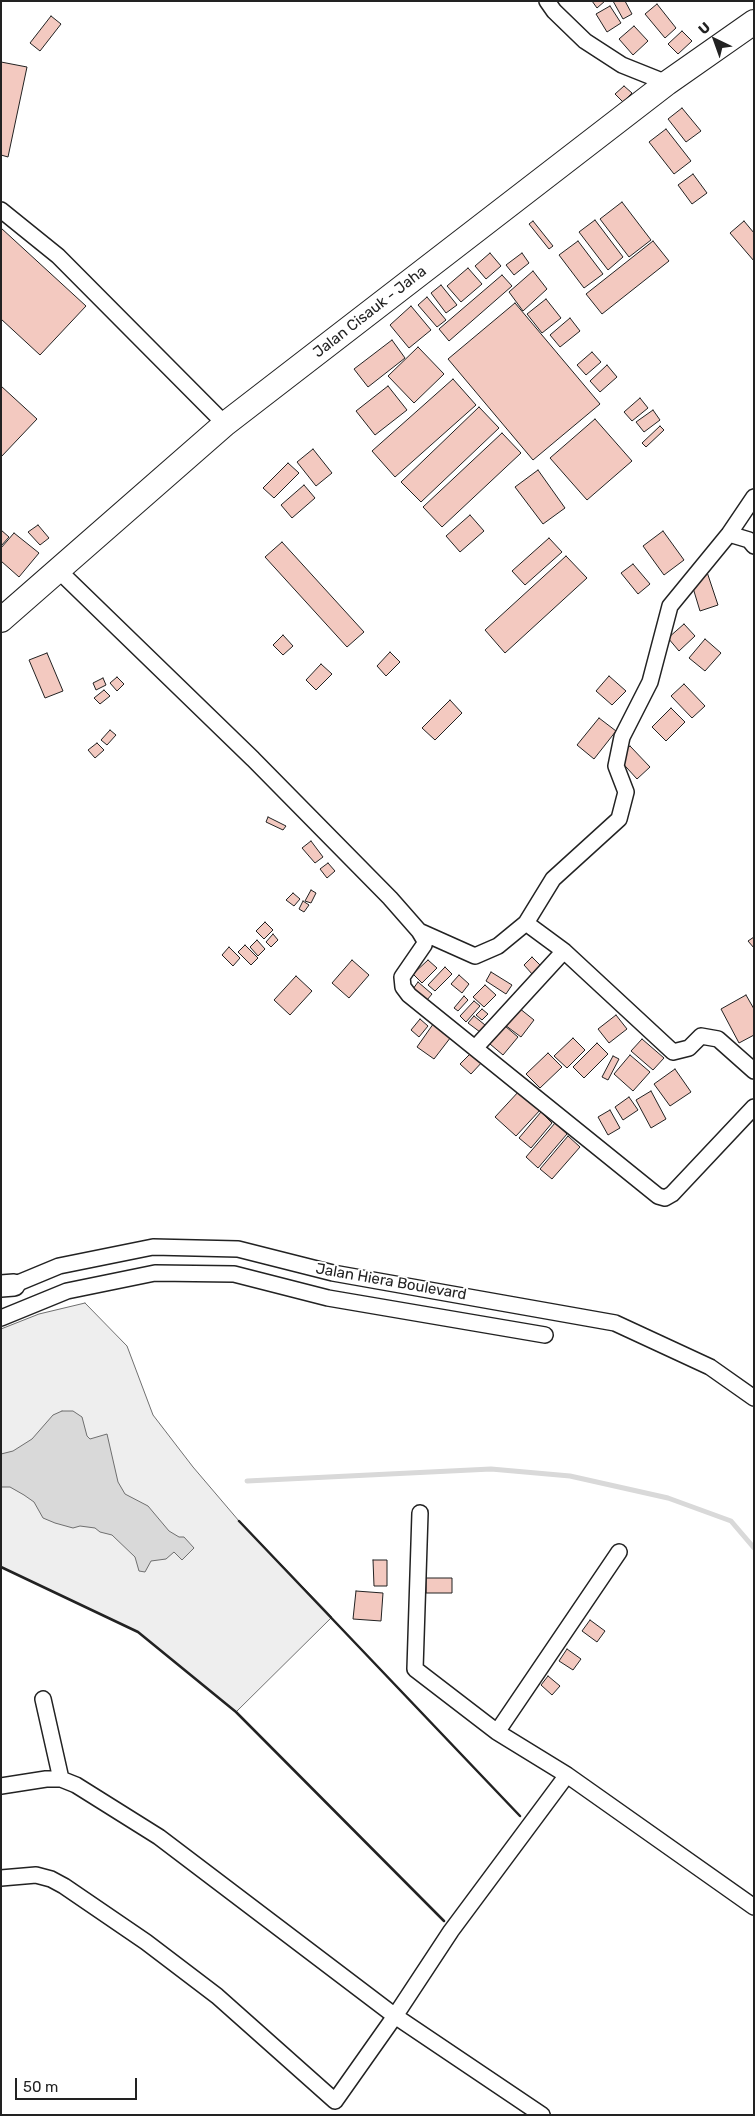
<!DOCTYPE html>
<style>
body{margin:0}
#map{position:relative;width:755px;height:2116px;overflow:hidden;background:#fff;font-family:Rubik,sans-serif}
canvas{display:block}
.frame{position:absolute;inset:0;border:2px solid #222;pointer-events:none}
.north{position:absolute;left:690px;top:15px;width:50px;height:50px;-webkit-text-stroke:4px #fff;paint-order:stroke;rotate:318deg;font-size:14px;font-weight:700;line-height:20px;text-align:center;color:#222}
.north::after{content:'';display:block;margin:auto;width:18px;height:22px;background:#222;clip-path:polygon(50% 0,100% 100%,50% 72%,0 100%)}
.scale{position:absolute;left:15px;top:2078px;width:122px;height:22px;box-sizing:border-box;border:2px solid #222;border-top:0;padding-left:6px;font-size:15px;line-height:18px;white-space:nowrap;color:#222;-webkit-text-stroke:4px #fff;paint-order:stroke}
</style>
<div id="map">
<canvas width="755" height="2116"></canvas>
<div class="frame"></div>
<div class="north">U</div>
<div class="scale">50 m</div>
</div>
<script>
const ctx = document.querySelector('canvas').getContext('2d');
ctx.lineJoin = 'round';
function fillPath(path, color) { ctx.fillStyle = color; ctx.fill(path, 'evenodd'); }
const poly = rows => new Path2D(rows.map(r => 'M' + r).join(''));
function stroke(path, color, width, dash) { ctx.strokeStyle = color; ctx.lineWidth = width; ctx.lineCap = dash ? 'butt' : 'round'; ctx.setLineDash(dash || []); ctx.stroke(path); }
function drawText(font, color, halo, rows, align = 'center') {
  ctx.font = font + ' Rubik,sans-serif'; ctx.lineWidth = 4; ctx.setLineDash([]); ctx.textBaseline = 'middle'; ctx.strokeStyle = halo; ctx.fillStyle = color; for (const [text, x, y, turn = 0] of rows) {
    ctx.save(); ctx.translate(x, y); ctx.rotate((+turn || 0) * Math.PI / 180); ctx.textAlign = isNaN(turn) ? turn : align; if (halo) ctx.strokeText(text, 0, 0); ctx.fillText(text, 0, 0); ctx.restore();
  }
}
const green = poly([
 [85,1303,127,1346,153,1415,193,1467,239,1521,332,1617,236,1712,138,1632,1,1567,1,1329,39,1314,85,1303]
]);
fillPath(green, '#eee');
stroke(green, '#6f6f6f', 1);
const water = poly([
 [62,1411,73,1411,82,1417,87,1436,90,1439,107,1434,118,1482,125,1494,148,1506,169,1531,179,1537,184,1537,194,1548,182,1560,174,1552,166,1559,151,1561,145,1572,139,1571,135,1557,112,1535,100,1532,95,1528,80,1526,73,1528,55,1523,43,1518,34,1502,24,1495,10,1487,1,1487,1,1454,13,1451,32,1439,53,1415,62,1411]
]);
fillPath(water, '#d9d9d9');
stroke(water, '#6f6f6f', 1);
stroke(poly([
 [247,1481,491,1469,570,1476,668,1498,731,1521,754,1548]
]), '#d9d9d9', 5);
const building = poly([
 [592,1,605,1,597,8,592,1],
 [613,1,625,1,632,14,623,19,613,1],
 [657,4,676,28,665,38,645,14,657,4],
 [610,6,621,23,607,32,596,14,610,6],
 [51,16,61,24,40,51,30,43,51,16],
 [634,26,648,41,633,55,619,39,634,26],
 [682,31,692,41,678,54,668,44,682,31],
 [1,62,27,67,8,157,1,155,1,62],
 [624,86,632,93,623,102,615,94,624,86],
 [682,108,701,131,686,142,668,119,682,108],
 [666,129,691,161,674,174,649,142,666,129],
 [693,174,707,193,692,204,678,185,693,174],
 [622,202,651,240,629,257,600,219,622,202],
 [595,220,623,257,608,270,579,232,595,220],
 [533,221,553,246,549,249,529,224,533,221],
 [744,221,754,233,754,261,730,233,744,221],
 [1,228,86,306,40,355,1,319,1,228],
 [578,241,603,274,584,288,559,255,578,241],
 [653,241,669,261,602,314,586,294,653,241],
 [490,253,501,266,486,279,475,266,490,253],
 [522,253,529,263,514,275,506,265,522,253],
 [468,268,482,284,461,302,447,286,468,268],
 [533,271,547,289,523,311,509,292,533,271],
 [502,275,512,286,449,341,439,329,502,275],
 [441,285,457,305,446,313,431,293,441,285],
 [427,297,446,320,437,327,418,305,427,297],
 [546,299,561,318,542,333,527,314,546,299],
 [515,303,600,404,533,460,448,359,515,303],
 [411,306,431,330,409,348,390,325,411,306],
 [570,318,580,331,560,347,550,335,570,318],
 [392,340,405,358,368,387,354,369,392,340],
 [418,347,444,374,414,403,388,376,418,347],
 [592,352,601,362,586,375,577,365,592,352],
 [607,365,617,377,600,392,590,381,607,365],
 [453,379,476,405,395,477,372,451,453,379],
 [1,386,37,419,1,457,1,386],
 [388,386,407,410,375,435,356,411,388,386],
 [640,398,648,408,632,421,624,412,640,398],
 [479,407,499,428,421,502,401,482,479,407],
 [653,410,660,420,644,432,636,422,653,410],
 [595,419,632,461,587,500,550,458,595,419],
 [660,426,664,430,646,447,642,443,660,426],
 [502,433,521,453,442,527,423,507,502,433],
 [313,449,332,473,316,486,297,462,313,449],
 [288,463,299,473,274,498,263,488,288,463],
 [538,470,565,508,543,524,515,487,538,470],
 [304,485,315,498,292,518,281,505,304,485],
 [470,515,484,531,460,552,446,536,470,515],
 [38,525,49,538,40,545,28,532,38,525],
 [1,530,9,537,1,546,1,530],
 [663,531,684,560,664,575,643,546,663,531],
 [14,533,39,553,19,577,1,561,1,548,14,533],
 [549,538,562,552,525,585,512,571,549,538],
 [282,542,364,632,347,647,265,557,282,542],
 [566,556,587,578,505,653,485,630,566,556],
 [633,564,650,584,638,594,621,573,633,564],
 [707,572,718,605,700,611,690,578,707,572],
 [684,624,695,636,679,651,668,638,684,624],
 [283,635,293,646,283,655,273,645,283,635],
 [705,639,721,653,705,671,689,658,705,639],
 [390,652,400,662,386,676,377,666,390,652],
 [47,653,63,691,45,698,29,660,47,653],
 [321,664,332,674,316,690,306,680,321,664],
 [609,676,626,691,612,705,596,691,609,676],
 [117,677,124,684,117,691,110,683,117,677],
 [103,678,106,685,96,690,93,683,103,678],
 [684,684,705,706,692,718,671,696,684,684],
 [104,690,110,696,100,704,94,698,104,690],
 [450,700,462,713,435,740,422,728,450,700],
 [671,708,685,722,666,741,652,727,671,708],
 [599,718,616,731,594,759,577,745,599,718],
 [110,730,116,735,107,745,101,740,110,730],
 [97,743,104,750,95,758,88,750,97,743],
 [630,746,650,767,637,779,617,757,630,746],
 [268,817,286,826,283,830,266,822,268,817],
 [311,841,323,857,315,863,302,848,311,841],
 [328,863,335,871,327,878,320,869,328,863],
 [311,890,316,893,311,903,305,901,311,890],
 [293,893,300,899,294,906,286,900,293,893],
 [303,901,309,905,304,912,299,909,303,901],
 [265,922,273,930,264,939,256,931,265,922],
 [273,934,278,940,271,947,266,942,273,934],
 [754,937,754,948,748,941,754,937],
 [257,940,265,949,258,956,250,947,257,940],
 [245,945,258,958,251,965,238,952,245,945],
 [229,947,240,958,233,966,222,955,229,947],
 [532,957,542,967,533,975,524,965,532,957],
 [352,960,369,975,349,998,332,983,352,960],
 [428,960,437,968,422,983,413,974,428,960],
 [445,967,452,974,435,991,428,985,445,967],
 [491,972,512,985,506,994,486,981,491,972],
 [459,975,469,984,462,993,451,984,459,975],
 [296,976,312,991,290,1015,274,1000,296,976],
 [418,982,432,994,427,1000,413,989,418,982],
 [485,985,496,995,484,1007,473,997,485,985],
 [746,995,754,1009,754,1035,739,1043,721,1009,746,995],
 [464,996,468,1000,458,1011,454,1008,464,996],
 [474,1001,480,1006,466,1022,460,1016,474,1001],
 [519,1008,534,1020,521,1037,505,1025,519,1008],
 [482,1009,488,1014,482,1020,476,1015,482,1009],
 [616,1015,627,1029,609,1043,598,1029,616,1015],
 [474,1016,485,1025,480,1032,468,1023,474,1016],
 [420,1019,428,1026,419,1037,411,1030,420,1019],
 [436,1020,454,1033,434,1059,417,1047,436,1020],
 [505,1026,518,1037,503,1055,490,1044,505,1026],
 [573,1038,585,1050,567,1068,554,1056,573,1038],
 [642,1039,664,1058,653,1070,631,1051,642,1039],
 [597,1043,608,1054,584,1078,573,1067,597,1043],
 [473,1051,484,1060,471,1074,460,1064,473,1051],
 [548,1053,562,1067,540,1088,526,1074,548,1053],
 [630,1055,650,1072,633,1091,614,1074,630,1055],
 [613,1056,619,1059,608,1080,602,1077,613,1056],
 [675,1069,691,1092,670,1106,654,1084,675,1069],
 [520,1090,541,1109,516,1136,495,1117,520,1090],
 [651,1091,666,1119,651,1128,636,1100,651,1091],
 [629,1097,638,1110,623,1120,615,1107,629,1097],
 [610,1110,620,1128,608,1135,598,1117,610,1110],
 [541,1112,552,1123,531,1148,519,1138,541,1112],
 [555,1123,567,1134,538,1168,526,1157,555,1123],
 [568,1136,580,1147,552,1179,540,1169,568,1136],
 [373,1560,387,1560,387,1586,374,1586,373,1560],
 [426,1578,452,1578,452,1593,426,1593,426,1578],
 [356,1591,383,1593,381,1621,353,1619,356,1591],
 [590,1620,605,1631,597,1642,582,1631,590,1620],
 [567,1649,581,1659,573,1670,559,1661,567,1649],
 [548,1676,560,1686,552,1695,541,1685,548,1676]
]);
fillPath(building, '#f3c9c0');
stroke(building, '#222', 1);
const street = poly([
 [547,1,554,11,585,41,622,65,667,83],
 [1,210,58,256,225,424],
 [729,534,749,540,754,546],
 [57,569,253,759,390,898,419,931,425,941,424,945,402,977,403,987,409,995,658,1196,665,1198,672,1194,754,1107],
 [526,923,553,879,619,819,626,792,616,766,622,737,650,682,670,606,729,534,754,497],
 [419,931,475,956,498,946,526,923,564,951,673,1052,689,1048,701,1036,718,1039,754,1071],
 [476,1047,564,951],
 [6,1288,59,1266,153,1247,238,1249,333,1273,615,1323,710,1367,754,1398],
 [1,1318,67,1291,155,1273,234,1274,328,1298,545,1335],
 [420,1513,415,1669,497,1732,567,1775,754,1907],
 [43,1699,61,1779],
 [497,1732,619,1552],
 [1,1786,46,1779,61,1779,76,1785,159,1837,395,2016,542,2115],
 [1,1878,36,1875,51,1879,64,1886,146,1942,217,1996,335,2101,395,2016,451,1931,567,1775]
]);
const secondary = poly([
 [1,1286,14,1285]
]);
const primary = poly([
 [1,620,225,424,667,83,754,22]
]);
stroke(street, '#222', 18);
stroke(secondary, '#222', 24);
stroke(primary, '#222', 26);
stroke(street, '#fff', 15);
stroke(secondary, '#fff', 21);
stroke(primary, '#fff', 24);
stroke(poly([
 [239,1521,520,1816],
 [1,1567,138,1632,236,1712,444,1921]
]), '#222', 2.5);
drawText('15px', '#222', '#fff', [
 ["Jalan Cisauk - Jaha",370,312,-38],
 ["Jalan Hiera Boulevard",391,1282,10]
]);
</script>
